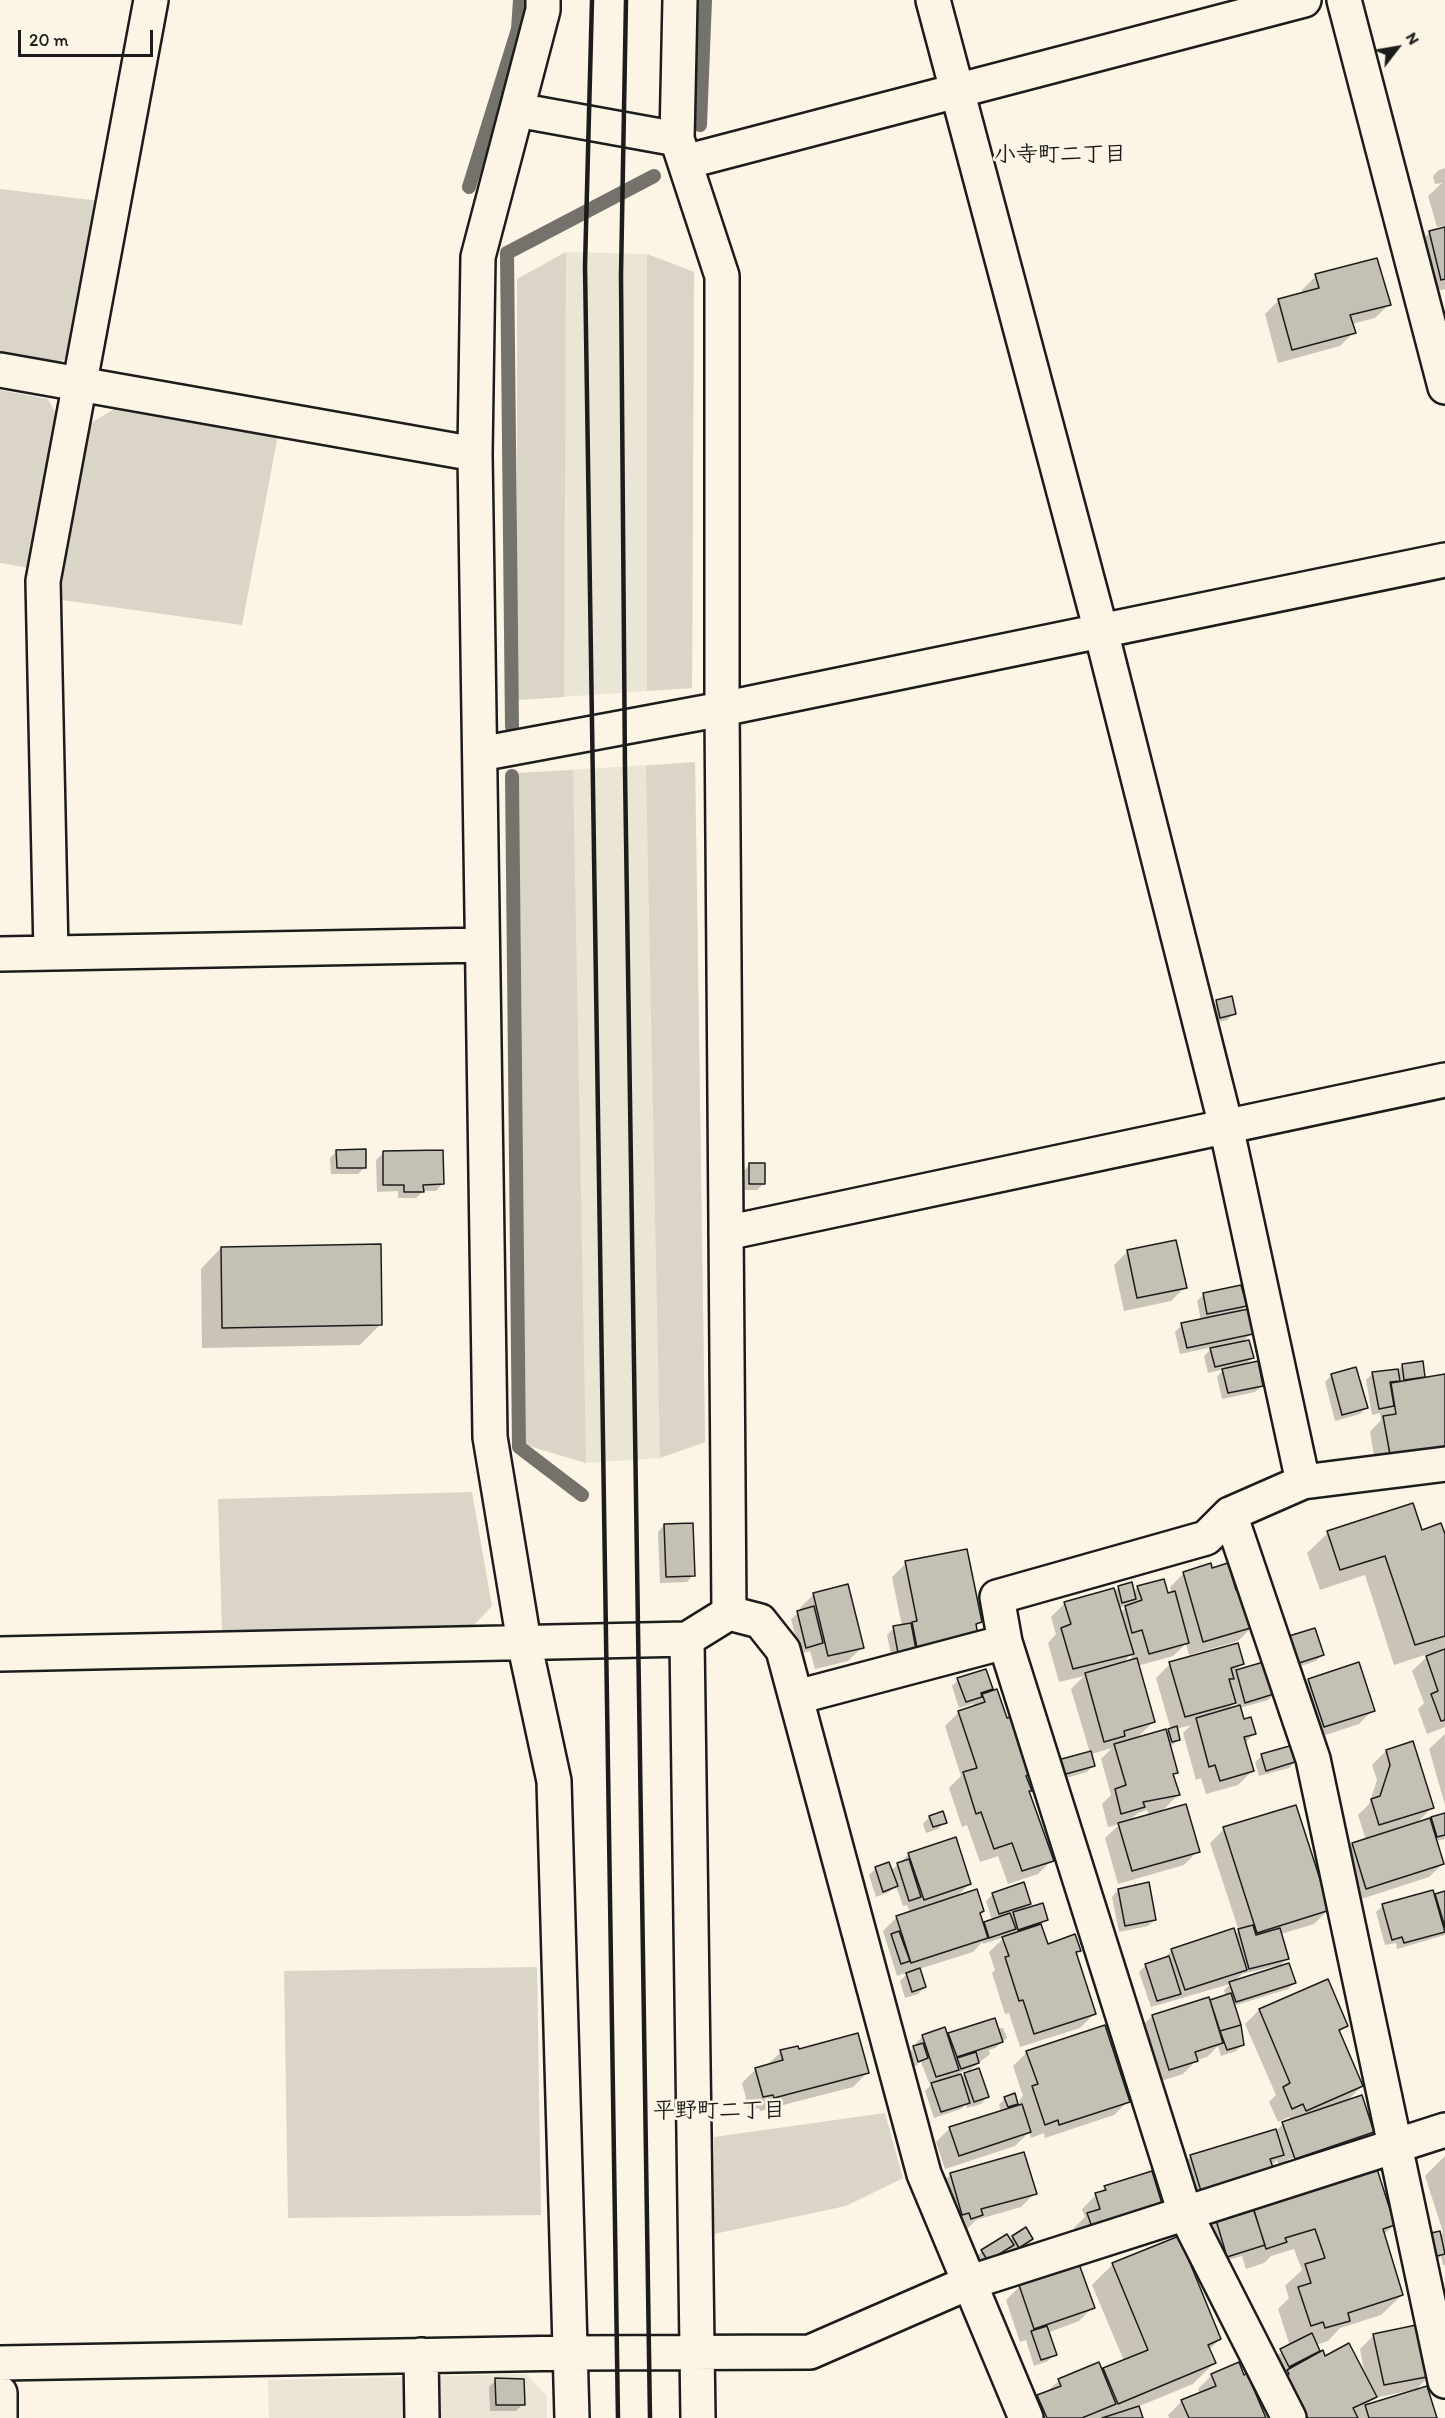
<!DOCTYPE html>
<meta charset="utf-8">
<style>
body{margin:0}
#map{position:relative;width:1445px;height:2418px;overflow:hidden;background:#fcf5e5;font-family:Itim,sans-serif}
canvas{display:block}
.north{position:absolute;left:1367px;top:18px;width:60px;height:60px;-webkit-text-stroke:4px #fcf5e5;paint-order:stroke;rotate:59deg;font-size:16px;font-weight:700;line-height:24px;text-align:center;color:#1c1c1c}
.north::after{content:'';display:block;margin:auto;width:21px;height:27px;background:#1c1c1c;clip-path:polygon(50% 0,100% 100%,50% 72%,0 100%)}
.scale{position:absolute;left:18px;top:30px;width:135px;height:27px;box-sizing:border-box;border:3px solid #1c1c1c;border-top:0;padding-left:8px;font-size:18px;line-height:21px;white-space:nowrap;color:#1c1c1c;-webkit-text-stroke:4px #fcf5e5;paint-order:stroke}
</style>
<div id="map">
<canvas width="1445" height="2418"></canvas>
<div class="north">N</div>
<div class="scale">20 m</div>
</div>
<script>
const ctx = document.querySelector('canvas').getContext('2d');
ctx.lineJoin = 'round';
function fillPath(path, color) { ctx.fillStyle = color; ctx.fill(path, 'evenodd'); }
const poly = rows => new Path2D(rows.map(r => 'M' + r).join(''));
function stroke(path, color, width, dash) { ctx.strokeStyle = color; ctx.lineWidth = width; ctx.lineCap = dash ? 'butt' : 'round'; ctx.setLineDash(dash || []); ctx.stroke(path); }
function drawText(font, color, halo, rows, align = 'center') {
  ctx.font = font + ' Itim,"Klee One",sans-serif'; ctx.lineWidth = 5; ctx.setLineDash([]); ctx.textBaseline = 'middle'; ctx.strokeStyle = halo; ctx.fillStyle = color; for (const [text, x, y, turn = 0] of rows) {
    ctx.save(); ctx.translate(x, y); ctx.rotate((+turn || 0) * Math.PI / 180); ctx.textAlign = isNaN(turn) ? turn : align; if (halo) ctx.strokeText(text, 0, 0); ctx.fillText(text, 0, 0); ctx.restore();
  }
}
fillPath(poly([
 [566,252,647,254,694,272,692,688,517,700,517,279],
 [695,762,705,1442,660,1458,586,1463,526,1445,519,773],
 [526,2374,547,2396,547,2418,269,2418,268,2380]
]), '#ebe5d6');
fillPath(poly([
 [0,189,100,201,71,355,55,365,0,354],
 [566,252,564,697,517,700,517,279],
 [647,254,694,272,692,688,647,691],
 [0,390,48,399,60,421,29,568,0,563],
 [116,408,278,435,242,625,62,600,62,580,91,423],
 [695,762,705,1442,660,1458,646,766],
 [573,770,586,1463,526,1445,519,773],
 [472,1492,492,1606,471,1628,222,1632,218,1499],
 [537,1967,541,2215,288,2218,284,1971],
 [885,2113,903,2178,846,2206,714,2234,714,2137]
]), '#dbd5c8');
fillPath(poly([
 [1445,168,1445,289,1427,293,1415,247,1429,233,1439,230,1444,226,1437,227,1428,196,1442,183,1435,184,1433,176,1439,170],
 [1316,276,1389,304,1375,318,1352,324,1354,332,1340,346,1278,363,1265,314,1279,300,1303,294,1302,290],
 [1217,1002,1234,1014,1227,1020,1214,1023,1210,1008],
 [337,1151,365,1167,358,1174,331,1174,330,1158],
 [383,1153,442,1184,436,1191,423,1191,416,1198,398,1198,398,1191,377,1192,376,1160],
 [749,1165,763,1184,757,1190,743,1190,743,1172],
 [221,1248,381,1324,360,1345,202,1348,201,1269],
 [1128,1251,1185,1287,1171,1301,1124,1311,1114,1265],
 [1204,1294,1245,1306,1238,1313,1251,1333,1242,1343,1252,1358,1245,1365,1262,1386,1255,1392,1222,1399,1217,1377,1224,1369,1208,1373,1204,1356,1213,1347,1180,1354,1175,1332,1182,1325,1201,1321,1197,1301],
 [1402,1366,1424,1376,1420,1380,1445,1379,1377,1473,1370,1432,1381,1420,1380,1413,1372,1415,1366,1380,1373,1373,1398,1370],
 [1332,1375,1366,1408,1360,1414,1335,1421,1325,1382],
 [664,1525,693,1575,687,1582,660,1583,658,1532],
 [1421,1532,1445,1538,1445,1727,1427,1734,1418,1709,1424,1703,1412,1671,1431,1653,1394,1665,1365,1575,1320,1590,1307,1553,1328,1533],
 [906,1563,980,1622,975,1627,892,1658,887,1635,894,1628,902,1626,892,1577],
 [1211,1570,1235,1592,1252,1627,1238,1641,1189,1655,1186,1644,1173,1656,1137,1666,1153,1722,1136,1739,1166,1733,1171,1730,1156,1678,1170,1664,1242,1663,1234,1672,1266,1662,1275,1693,1268,1700,1240,1708,1243,1721,1254,1734,1244,1744,1252,1771,1238,1785,1206,1794,1201,1778,1196,1780,1183,1733,1191,1725,1176,1729,1179,1740,1169,1747,1177,1772,1172,1776,1178,1795,1160,1813,1198,1851,1184,1865,1118,1884,1105,1838,1120,1824,1108,1827,1102,1804,1111,1795,1101,1759,1112,1748,1091,1754,1093,1765,1087,1772,1056,1781,1090,1753,1071,1689,1084,1676,1059,1682,1048,1643,1056,1634,1051,1617,1065,1603,1114,1592,1118,1588,1133,1592,1138,1587,1167,1595,1172,1594,1170,1587,1184,1573],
 [1128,1605,1120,1613,1119,1608],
 [1131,1654,1133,1661,1121,1665],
 [1236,1701,1238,1707,1226,1711],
 [1147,1810,1149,1816,1129,1821,1138,1813],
 [814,1594,862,1647,848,1661,815,1669,810,1651,800,1654,791,1619,800,1611,800,1608],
 [1290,1637,1322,1655,1316,1661,1292,1669,1283,1644],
 [958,1680,992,1689,986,1694,1025,1777,1030,1790,1028,1793,1052,1860,1038,1874,1008,1884,998,1856,980,1862,967,1825,962,1827,949,1788,961,1776,945,1726,959,1712,969,1709,975,1703,959,1708,952,1686],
 [1309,1680,1373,1710,1359,1724,1310,1740,1295,1694],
 [1445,1734,1445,1805,1429,1749],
 [1386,1751,1432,1807,1416,1824,1445,1814,1445,1839,1436,1841,1443,1863,1429,1877,1352,1902,1338,1858,1352,1844,1366,1840,1358,1815,1369,1804,1377,1780,1372,1765],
 [1262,1756,1296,1761,1289,1768,1259,1776,1255,1762],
 [942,1813,945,1822,938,1829,926,1833,923,1824,929,1817],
 [1224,1829,1328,1910,1314,1924,1281,1934,1287,1958,1281,1965,1242,1974,1232,1983,1294,1983,1288,1989,1233,2006,1243,2036,1241,2037,1243,2044,1236,2051,1221,2056,1218,2046,1207,2057,1197,2060,1183,2074,1155,2083,1138,2030,1152,2016,1226,1997,1224,1990,1230,1984,1151,2007,1139,1972,1146,1965,1162,1960,1172,1950,1234,1935,1239,1931,1210,1843],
 [909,1854,970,1884,955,1898,979,1914,982,1925,992,1920,986,1901,992,1895,1023,1884,1029,1903,1022,1911,1046,1920,1040,1925,1047,1946,1079,1950,1075,1955,1094,2014,1080,2028,1020,2047,1009,2013,1005,2014,992,1973,995,1970,989,1952,1005,1937,983,1944,982,1942,973,1952,919,1969,925,1987,918,1994,905,1998,900,1981,909,1972,897,1976,883,1931,897,1917,910,1913,907,1905,903,1906,896,1886,889,1892,876,1897,869,1875,876,1868,891,1871],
 [1118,1890,1155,1919,1148,1926,1119,1932,1112,1897],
 [1445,1892,1445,1935,1397,1949,1396,1943,1385,1945,1376,1912,1383,1906],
 [1327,1981,1346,2026,1339,2033,1362,2086,1345,2103,1372,2131,1358,2145,1281,2172,1277,2160,1270,2166,1187,2204,1177,2170,1191,2156,1275,2132,1283,2124,1291,2121,1289,2117,1278,2122,1269,2102,1276,2095,1245,2024,1259,2010],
 [1358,2136,1358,2139,1288,2163,1287,2160],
 [1003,2028,1007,2038,995,2048,989,2050,990,2054,966,2073,987,2097,981,2104,967,2108,966,2104,961,2109,934,2118,925,2091,935,2081,929,2083,916,2049,912,2049,918,2065,911,2067,907,2054,914,2047,917,2046,916,2043,923,2036,947,2036,949,2034],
 [969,2069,961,2078,959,2073],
 [797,2051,867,2073,853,2087,760,2111,759,2108,749,2110,742,2083,756,2069,766,2066,781,2052],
 [1027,2052,1128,2101,1114,2115,1045,2138,1044,2133,1031,2138,1029,2132,1015,2146,945,2169,936,2142,950,2128,1001,2112,999,2105,1005,2098,1016,2103,1011,2109,1020,2106,1019,2101,1023,2096,1013,2066],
 [1445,2156,1445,2265,1443,2265,1441,2256,1437,2260,1426,2263,1443,2232,1425,2176],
 [1151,2173,1079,2243,1074,2228,1085,2217,1082,2209,1096,2195,1105,2188],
 [951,2174,1035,2193,1021,2207,976,2220,967,2229,957,2232,937,2188],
 [1254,2209,1394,2225,1383,2235,1402,2295,1381,2315,1340,2328,1328,2341,1316,2345,1319,2350,1312,2357,1325,2358,1365,2376,1360,2349,1374,2335,1430,2375,1414,2392,1413,2390,1374,2398,1364,2407,1426,2388,1435,2418,1285,2418,1275,2357,1290,2346,1278,2309,1289,2298,1285,2286,1302,2270,1294,2249,1271,2256,1264,2263,1246,2269,1242,2256,1221,2262,1210,2228,1216,2221],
 [1013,2237,1032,2239,1012,2253,1009,2248,981,2266,976,2257,982,2251,1009,2241],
 [1113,2264,1220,2339,1209,2350,1214,2363,1193,2384,1137,2407,1141,2418,1027,2418,1024,2411,1059,2381,1099,2364,1102,2371,1124,2361,1092,2285],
 [1020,2286,1093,2307,1079,2321,1047,2333,1055,2354,1048,2361,1034,2366,1026,2340,1020,2342,1006,2300],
 [1212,2375,1264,2418,1169,2418,1168,2415,1182,2401,1200,2394,1198,2389],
 [496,2380,523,2404,516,2411,490,2411,489,2387]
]), '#0003');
stroke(poly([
 [700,125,705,0],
 [469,187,518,29,520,0],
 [512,727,507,253,654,176],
 [512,776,519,1447,582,1495]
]), '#75726c', 14);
const building = poly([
 [1445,227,1445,279,1441,280,1429,231,1445,227],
 [1377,258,1391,305,1350,315,1356,333,1292,350,1278,299,1319,288,1315,274,1377,258],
 [1232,996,1236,1014,1220,1018,1216,1000,1232,996],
 [366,1149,366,1168,337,1168,336,1150,366,1149],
 [443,1150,444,1184,423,1185,424,1192,404,1192,404,1185,383,1185,383,1151,443,1150],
 [749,1163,765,1163,765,1184,749,1184,749,1163],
 [1176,1240,1187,1288,1137,1298,1127,1250,1176,1240],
 [381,1244,382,1325,222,1328,221,1247,381,1244],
 [1241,1285,1247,1306,1207,1314,1203,1293,1241,1285],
 [1248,1309,1253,1334,1187,1348,1181,1323,1248,1309],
 [1249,1340,1254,1358,1215,1367,1210,1348,1249,1340],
 [1258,1361,1263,1386,1228,1393,1222,1369,1258,1361],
 [1423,1361,1425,1377,1404,1380,1402,1364,1423,1361],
 [1356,1367,1368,1408,1342,1415,1331,1374,1356,1367],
 [1398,1369,1400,1381,1390,1382,1394,1406,1379,1409,1372,1372,1398,1369],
 [1445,1374,1445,1451,1391,1460,1383,1416,1396,1414,1391,1383,1445,1374],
 [1413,1503,1422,1530,1441,1523,1445,1534,1445,1636,1415,1645,1385,1556,1340,1570,1327,1531,1413,1503],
 [693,1523,695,1576,666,1577,664,1524,693,1523],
 [967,1549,982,1622,976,1624,978,1636,917,1648,912,1622,917,1621,905,1561,967,1549],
 [1211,1563,1212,1568,1228,1563,1236,1590,1242,1589,1254,1627,1203,1642,1183,1572,1211,1563],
 [1164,1579,1168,1593,1175,1591,1189,1643,1149,1654,1142,1630,1132,1633,1125,1606,1142,1600,1137,1586,1164,1579],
 [1132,1582,1136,1599,1122,1603,1118,1586,1132,1582],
 [848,1584,864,1648,828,1656,813,1593,848,1584],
 [1114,1588,1134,1654,1073,1669,1061,1628,1071,1624,1064,1602,1114,1588],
 [814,1606,823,1643,806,1648,797,1611,814,1606],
 [911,1623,916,1649,898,1653,893,1626,911,1623],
 [1315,1628,1324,1655,1299,1663,1289,1636,1315,1628],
 [1238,1643,1244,1664,1231,1668,1234,1679,1229,1679,1236,1703,1185,1717,1169,1662,1238,1643],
 [1445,1649,1445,1720,1441,1721,1431,1694,1438,1691,1426,1656,1445,1649],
 [1137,1658,1155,1722,1124,1731,1125,1736,1104,1742,1085,1673,1137,1658],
 [1267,1661,1277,1693,1245,1703,1236,1670,1267,1661],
 [1359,1662,1375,1711,1324,1727,1308,1679,1359,1662],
 [986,1669,993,1689,981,1693,982,1697,966,1702,957,1678,986,1669],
 [997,1689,1007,1718,1011,1717,1030,1774,1026,1776,1032,1791,1029,1791,1054,1861,1022,1871,1012,1843,994,1849,981,1812,976,1814,963,1772,977,1768,958,1711,985,1702,982,1694,997,1689],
 [1240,1705,1244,1719,1251,1717,1256,1734,1244,1737,1254,1771,1220,1781,1215,1765,1209,1767,1196,1718,1240,1705],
 [1177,1726,1180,1740,1172,1742,1168,1729,1177,1726],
 [1166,1729,1178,1773,1173,1774,1180,1795,1143,1802,1145,1807,1121,1814,1115,1789,1126,1785,1114,1744,1166,1729],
 [1413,1741,1434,1808,1379,1825,1371,1799,1380,1796,1390,1765,1386,1750,1413,1741],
 [1293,1745,1298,1761,1266,1771,1261,1754,1293,1745],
 [1091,1751,1095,1766,1062,1775,1058,1760,1091,1751],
 [1186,1804,1200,1852,1132,1871,1118,1823,1186,1804],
 [1296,1805,1330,1910,1257,1933,1223,1827,1296,1805],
 [943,1811,947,1823,933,1827,929,1816,943,1811],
 [1445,1813,1445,1835,1437,1837,1431,1817,1445,1813],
 [1430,1818,1444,1864,1366,1889,1352,1843,1430,1818],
 [956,1837,971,1884,924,1900,908,1853,956,1837],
 [909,1859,921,1897,909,1901,897,1863,909,1859],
 [889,1862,898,1886,883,1892,875,1867,889,1862],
 [1024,1882,1031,1904,999,1914,992,1893,1024,1882],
 [1149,1882,1156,1920,1125,1926,1118,1889,1149,1882],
 [977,1889,984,1911,980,1913,988,1938,911,1963,896,1916,977,1889],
 [1433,1890,1445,1932,1404,1943,1402,1937,1392,1940,1382,1904,1433,1890],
 [1445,1891,1445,1927,1435,1894,1445,1891],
 [1043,1903,1048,1920,1018,1930,1013,1912,1043,1903],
 [1010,1913,1016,1929,989,1938,984,1922,1010,1913],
 [1041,1924,1048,1944,1075,1934,1081,1951,1076,1952,1096,2014,1034,2034,1023,2000,1019,2001,1005,1957,1009,1956,1002,1937,1041,1924],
 [1253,1925,1256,1935,1280,1928,1289,1959,1249,1969,1238,1929,1253,1925],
 [1234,1928,1247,1970,1185,1990,1171,1949,1234,1928],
 [899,1931,910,1961,901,1964,891,1934,899,1931],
 [1169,1956,1181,1994,1157,2001,1145,1964,1169,1956],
 [1289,1963,1296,1983,1236,2002,1229,1982,1289,1963],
 [920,1968,926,1987,912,1992,906,1973,920,1968],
 [1328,1979,1348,2026,1339,2030,1363,2086,1306,2111,1303,2104,1292,2109,1283,2087,1290,2083,1259,2009,1328,1979],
 [1231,1993,1241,2025,1220,2031,1210,2000,1231,1993],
 [1209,1997,1223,2043,1195,2052,1198,2061,1169,2070,1152,2015,1209,1997],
 [995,2018,1003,2042,957,2057,948,2033,995,2018],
 [1105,2025,1130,2102,1059,2125,1058,2120,1045,2125,1032,2086,1038,2084,1026,2051,1105,2025],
 [1241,2025,1244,2045,1227,2050,1220,2031,1241,2025],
 [945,2027,959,2070,936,2077,922,2035,945,2027],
 [858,2033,869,2073,774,2098,773,2095,763,2097,755,2068,783,2060,780,2050,798,2046,799,2049,858,2033],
 [923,2043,928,2058,918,2062,913,2046,923,2043],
 [976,2052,979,2063,961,2069,957,2058,976,2052],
 [979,2068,989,2097,974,2102,964,2073,979,2068],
 [961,2074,970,2103,941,2112,931,2083,961,2074],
 [1015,2093,1018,2104,1008,2107,1004,2097,1015,2093],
 [1362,2095,1374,2132,1295,2159,1282,2122,1362,2095],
 [1022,2104,1031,2132,959,2156,949,2127,1022,2104],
 [1276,2129,1284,2155,1270,2159,1273,2168,1201,2191,1190,2155,1276,2129],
 [1024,2152,1037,2194,981,2209,983,2215,971,2219,969,2213,962,2215,950,2173,1024,2152],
 [1377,2169,1395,2225,1383,2229,1403,2295,1348,2313,1350,2321,1325,2328,1323,2322,1311,2326,1298,2287,1311,2283,1305,2264,1325,2258,1315,2229,1285,2238,1287,2242,1266,2249,1253,2207,1377,2169],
 [1152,2171,1163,2207,1093,2230,1087,2213,1100,2209,1095,2193,1106,2190,1104,2186,1152,2171],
 [1253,2208,1265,2245,1227,2257,1216,2220,1253,2208],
 [1026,2227,1033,2239,1019,2248,1012,2236,1026,2227],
 [1440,2231,1445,2254,1433,2257,1427,2234,1440,2231],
 [1007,2234,1014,2245,988,2261,981,2250,1007,2234],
 [1179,2236,1221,2339,1208,2345,1216,2363,1118,2404,1103,2368,1148,2350,1112,2263,1179,2236],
 [1079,2264,1095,2308,1034,2329,1019,2285,1079,2264],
 [1421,2324,1432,2376,1384,2385,1373,2334,1421,2324],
 [1047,2326,1057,2355,1041,2360,1031,2331,1047,2326],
 [1312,2333,1320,2351,1289,2367,1280,2349,1312,2333],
 [1349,2343,1377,2397,1353,2408,1358,2418,1306,2418,1285,2377,1289,2374,1287,2370,1323,2350,1325,2356,1349,2343],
 [1099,2362,1116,2404,1082,2418,1047,2418,1037,2395,1061,2386,1058,2379,1099,2362],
 [1239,2362,1244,2375,1247,2373,1266,2418,1189,2418,1181,2400,1216,2386,1211,2374,1239,2362],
 [495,2378,524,2379,525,2405,496,2405,495,2378],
 [1427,2386,1437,2418,1369,2418,1365,2405,1427,2386],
 [1139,2406,1143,2418,1102,2418,1139,2406]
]);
fillPath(building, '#c4c0b3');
stroke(building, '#1c1c1c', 1.5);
const minor = poly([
 [543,0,543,10,478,257,475,454,490,1437,524,1642,554,1781,572,2418],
 [680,0,677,139,722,276,722,709,729,1613],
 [933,0,1101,631,1226,1126,1303,1482],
 [1344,0,1445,387],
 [517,110,677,139],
 [685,162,1304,0],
 [0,370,475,454],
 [480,754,722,709,1445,560],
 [51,953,43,581,151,0],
 [0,954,482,945],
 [726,1233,1445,1080],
 [1230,1514,1313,1759,1445,2381],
 [687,1639,698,2418],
 [0,1654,687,1639,729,1613,760,1621,783,1650,924,2174,1026,2418],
 [797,1697,1005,1642],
 [421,2355,422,2418],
 [0,2363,570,2353,810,2352,968,2283,1445,2130],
 [0,2393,0,2418],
 [1289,2418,1185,2213,1005,1642,997,1597,1206,1538,1230,1514,1303,1482,1445,1464]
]);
stroke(minor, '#1c1c1c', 38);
stroke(minor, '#fcf5e5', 33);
stroke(poly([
 [592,0,585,266,618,2418],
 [626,0,621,275,625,771,650,2418]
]), '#1c1c1c', 4.5);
drawText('bold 22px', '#1c1c1c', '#fcf5e5', [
 ["小寺町二丁目",1060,155],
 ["平野町二丁目",719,2111]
]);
</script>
